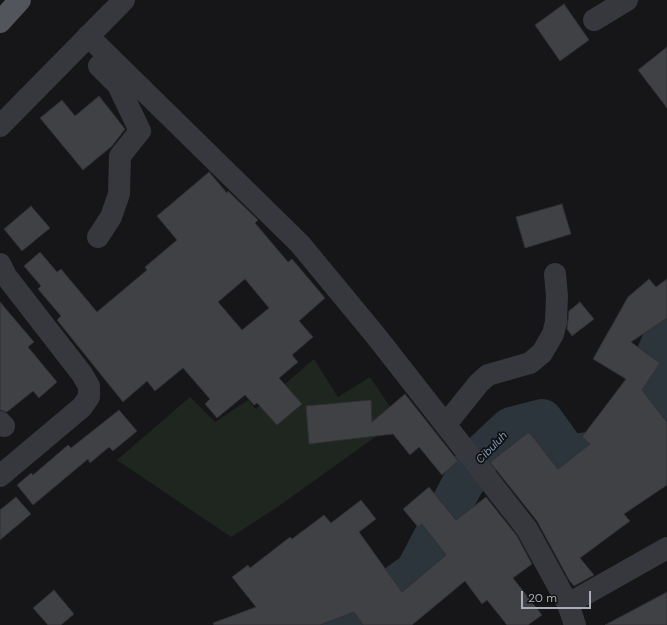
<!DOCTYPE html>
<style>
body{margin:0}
#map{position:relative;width:667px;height:625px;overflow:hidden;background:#161618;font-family:"DM Sans",sans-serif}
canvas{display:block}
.scale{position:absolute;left:521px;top:591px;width:70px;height:18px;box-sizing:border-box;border:2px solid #a8adb8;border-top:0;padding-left:5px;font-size:12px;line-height:14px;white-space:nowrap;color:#a8adb8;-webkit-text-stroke:3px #111113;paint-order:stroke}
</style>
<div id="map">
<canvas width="667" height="625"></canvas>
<div class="scale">20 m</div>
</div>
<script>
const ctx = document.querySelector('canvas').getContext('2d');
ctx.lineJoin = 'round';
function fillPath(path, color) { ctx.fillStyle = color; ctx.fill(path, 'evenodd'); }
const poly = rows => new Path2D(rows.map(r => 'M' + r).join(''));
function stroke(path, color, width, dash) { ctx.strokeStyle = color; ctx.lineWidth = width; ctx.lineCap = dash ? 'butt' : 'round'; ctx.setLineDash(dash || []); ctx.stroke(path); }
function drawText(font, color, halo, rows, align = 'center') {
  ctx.font = font + ' "DM Sans",sans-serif'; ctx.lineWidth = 3.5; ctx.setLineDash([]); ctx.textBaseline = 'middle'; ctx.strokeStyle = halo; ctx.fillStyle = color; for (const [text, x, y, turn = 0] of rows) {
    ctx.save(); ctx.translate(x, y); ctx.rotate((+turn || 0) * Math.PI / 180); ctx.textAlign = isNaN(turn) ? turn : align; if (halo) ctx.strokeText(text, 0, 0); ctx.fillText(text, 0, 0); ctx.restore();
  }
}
fillPath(poly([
 [667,304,667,393,650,371,655,316],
 [314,359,338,397,370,377,399,420,276,508,231,537,117,460,190,397,215,422,248,400,256,409]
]), '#1e261f');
stroke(poly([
 [342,625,416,572,462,485,478,459,511,428,542,420,568,456,614,449,652,405,650,371,667,332]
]), '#2c353c', 42);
const building = poly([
 [564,4,589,40,560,61,535,25,564,4],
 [667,47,667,108,638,70,667,47],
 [99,96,125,129,112,146,83,170,40,118,62,100,75,116,99,96],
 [209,172,227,193,228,191,258,220,255,223,288,262,292,259,325,298,299,321,313,337,292,355,298,362,279,378,302,404,277,425,257,403,254,405,245,395,217,418,205,404,210,399,183,368,155,391,147,381,123,402,57,320,61,316,38,289,41,286,24,266,40,252,57,272,61,269,97,312,147,270,145,267,177,240,157,216,209,172],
 [245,279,269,308,242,330,218,302,245,279],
 [562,204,571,234,525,248,516,217,562,204],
 [31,206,50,228,22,251,4,229,31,206],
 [649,279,656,287,667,279,667,318,631,342,660,363,642,390,667,422,667,485,624,514,630,521,580,558,594,575,574,586,569,580,537,521,490,462,529,432,558,469,590,444,582,437,626,379,593,359,628,297,649,279],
 [0,302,34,342,28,347,57,382,39,398,33,391,7,412,0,410,0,302],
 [580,302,594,319,572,336,567,329,569,311,580,302],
 [405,394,458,461,442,475,419,447,410,455,393,434,309,444,306,406,371,400,372,422,405,394],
 [119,410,137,431,113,451,109,447,90,463,88,459,33,505,17,485,31,473,33,475,68,445,71,448,119,410],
 [429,487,456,520,486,497,517,536,532,564,513,578,542,615,528,625,507,625,487,600,482,604,465,581,412,625,363,625,354,612,320,625,214,625,213,623,256,607,232,577,248,565,250,568,290,537,292,539,324,515,331,523,361,500,376,519,359,532,402,592,446,555,422,524,418,527,403,509,429,487],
 [16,497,31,514,0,540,0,510,16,497],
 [54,590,74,614,61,625,48,625,33,608,54,590],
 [667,592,667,625,605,625,667,592]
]);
fillPath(building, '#404145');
stroke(building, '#303034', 1);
stroke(poly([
 [594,20,627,0],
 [88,36,300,244,376,336,527,529,568,604,575,625],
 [0,126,124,0],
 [98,237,111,217,119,194,120,156,140,131,118,85,99,66],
 [0,264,6,276,82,374,89,386,89,397,82,407,0,476],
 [0,422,4,426],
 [446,424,479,383,488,375,530,363,542,353,553,334,556,322,557,296,555,274],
 [568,604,667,548]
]), '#37383d', 22);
stroke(poly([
 [0,22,20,0]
]), '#53555c', 22);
drawText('italic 11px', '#7f9bb3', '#111113', [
 ["Cibuluh",492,448,-46]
]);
</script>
